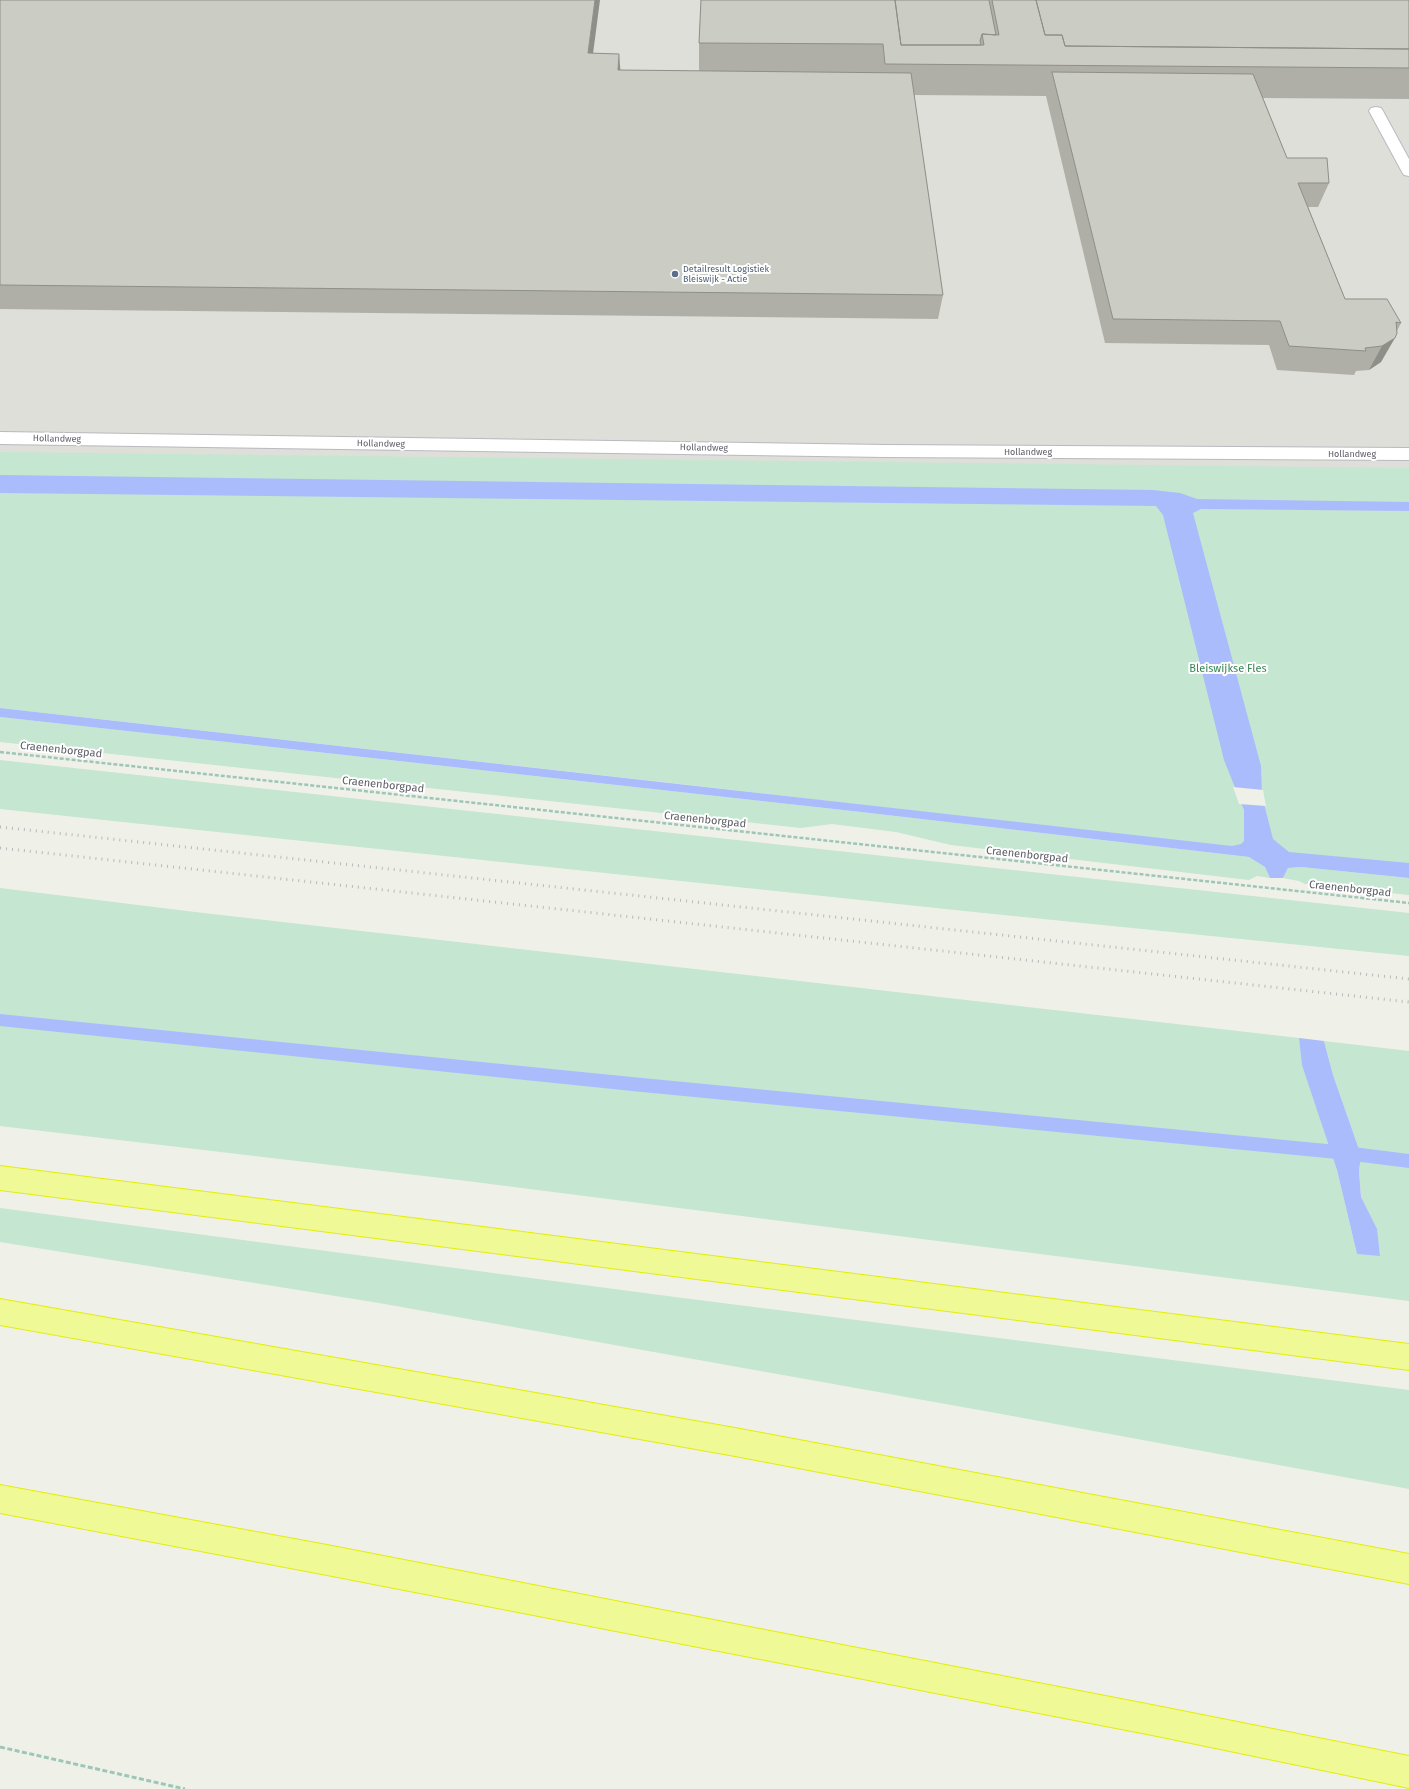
<!DOCTYPE html>
<style>
body{margin:0}
canvas{display:block;background:#eff0e7}
</style>
<canvas width="1409" height="1789"></canvas>
<script>
const ctx = document.querySelector('canvas').getContext('2d');
ctx.lineJoin = 'round';
function fillPath(path, color) { ctx.fillStyle = color; ctx.fill(path, 'evenodd'); }
const poly = rows => new Path2D(rows.map(r => 'M' + r).join(''));
function stroke(path, color, width, dash) { ctx.strokeStyle = color; ctx.lineWidth = width; ctx.lineCap = dash ? 'butt' : 'round'; ctx.setLineDash(dash || []); ctx.stroke(path); }
function drawText(font, color, halo, rows, align = 'center') {
  ctx.font = font + ' "Fira Sans",sans-serif'; ctx.lineWidth = 4; ctx.setLineDash([]); ctx.textBaseline = 'middle'; ctx.strokeStyle = halo; ctx.fillStyle = color; for (const [text, x, y, turn = 0] of rows) {
    ctx.save(); ctx.translate(x, y); ctx.rotate((+turn || 0) * Math.PI / 180); ctx.textAlign = isNaN(turn) ? turn : align; if (halo) ctx.strokeText(text, 0, 0); ctx.fillText(text, 0, 0); ctx.restore();
  }
}
fillPath(poly([
 [0,0,1409,0,1409,477,0,458]
]), '#dedfd9');
fillPath(poly([
 [0,452,1409,468,1409,869,725,789,0,708],
 [0,717,861,812,1249,857,1265,867,1270,878,1257,876,1249,880,951,845,896,832,832,824,801,828,0,742],
 [0,760,1409,913,1409,956,974,912,0,809],
 [1301,867,1409,878,1409,895,1305,884,1299,881,1283,878,1288,868],
 [0,888,195,912,1299,1038,1303,1065,1337,1170,1357,1254,1380,1255,1376,1229,1361,1197,1359,1171,1361,1155,1333,1075,1324,1041,1409,1051,1409,1301,467,1181,0,1126],
 [0,1208,675,1297,1409,1390,1409,1489,996,1413,379,1303,0,1242]
]), '#c5e6d1');
fillPath(poly([
 [0,475,1153,490,1180,493,1197,499,1409,502,1409,511,1201,509,1193,513,1261,766,1262,796,1273,839,1289,852,1409,863,1409,878,1301,867,1288,868,1283,878,1270,878,1265,867,1249,857,861,812,0,717,0,708,1232,846,1241,844,1244,841,1244,810,1224,760,1163,515,1156,506,0,493],
 [1299,1038,1324,1041,1333,1075,1361,1155,1359,1171,1361,1197,1377,1229,1380,1256,1357,1254,1337,1170,1302,1065]
]), '#abbcfc');
fillPath(poly([
 [1233,787,1263,790,1266,806,1239,804]
]), '#eff0e7');
fillPath(poly([
 [0,1014,632,1077,1337,1145,1409,1154,1409,1168,1337,1159,632,1091,0,1026,0,1014]
]), '#abbcfc');
const minor = poly([
 [1376,107,1381,108,1383,111,1409,159,1409,176,1404,175,1402,172,1369,111,1371,108,1376,107],
 [0,432,885,445,1409,448,1409,460,885,457,0,444,0,432]
]);
const highway = poly([
 [0,1166,1409,1344,1409,1370,0,1190,0,1166],
 [0,1299,735,1428,1409,1554,1409,1584,735,1456,0,1325,0,1299],
 [0,1485,327,1545,1157,1706,1409,1756,1409,1788,1157,1736,327,1575,0,1513,0,1485]
]);
stroke(minor, '#b9b9c0', 2);
stroke(highway, '#e4ed0a', 2);
stroke(poly([
 [0,752,1409,903]
]), '#9ec6b8', 2.5, [4, 2]);
stroke(poly([
 [0,1747,185,1789]
]), '#9ec6b8', 3, [5, 2.5]);
fillPath(minor, '#fff');
fillPath(highway, '#eff995');
stroke(poly([
 [0,827,1409,979],
 [0,848,1409,1002]
]), '#b9b9ba', 3, [1, 5]);
fillPath(poly([
 [0,0,593,53,620,70,699,71,699,43,701,0,1409,0,1409,99,1263,98,1287,158,1329,183,1318,207,1308,207,1345,299,1401,323,1381,362,1369,370,1356,371,1354,375,1277,370,1269,345,1105,343,1046,96,914,95,943,295,938,319,0,309]
]), '#afafa8');
fillPath(poly([
 [595,0,600,0,590,77,588,53],
 [619,54,621,77,618,70],
 [1395,338,1381,362,1369,370,1382,346]
]), '#8e8f88');
const building = poly([
 [0,0,595,0,588,53,619,54,618,70,911,73,943,295,0,285,0,0],
 [701,0,895,0,901,45,984,45,982,34,999,35,992,0,1036,0,1045,35,1062,35,1065,46,1409,49,1409,68,885,64,883,44,699,43,701,0],
 [895,0,989,0,996,35,982,34,980,41,981,45,901,45,895,0],
 [1036,0,1409,0,1409,49,1065,46,1062,35,1045,35,1036,0],
 [1052,72,1253,74,1287,158,1327,158,1329,183,1298,183,1345,299,1387,299,1401,323,1396,322,1397,333,1395,338,1382,346,1365,348,1366,351,1289,346,1280,321,1113,319,1052,72]
]);
fillPath(building, '#cbccc3');
stroke(building, '#8e8f88', 1);
for (const [x, y, r, color] of [
 [675,274,4,"#5c6f8a"]
]) { const dot = new Path2D(); dot.arc(x, y, r, 0, 2 * Math.PI); ctx.fillStyle = color; ctx.fill(dot); stroke(dot, '#fff', 1.5); }
drawText('9px', '#4e5e75', '#fff', [
 ["Detailresult Logistiek",683,269],
 ["Bleiswijk - Actie",683,279]
], 'left');
drawText('9px', '#5e5f67', '#fff', [
 ["Hollandweg",57,439,1],
 ["Hollandweg",381,444,1],
 ["Hollandweg",704,448,1],
 ["Hollandweg",1028,452],
 ["Hollandweg",1352,454]
]);
drawText('11px', '#398356', '#fff', [
 ["Bleiswijkse Fles",1228,669]
]);
drawText('11px', '#5e5f67', '#fff', [
 ["Craenenborgpad",61,750,6],
 ["Craenenborgpad",383,785,6],
 ["Craenenborgpad",705,820,6],
 ["Craenenborgpad",1027,855,6],
 ["Craenenborgpad",1350,889,6]
]);
</script>
